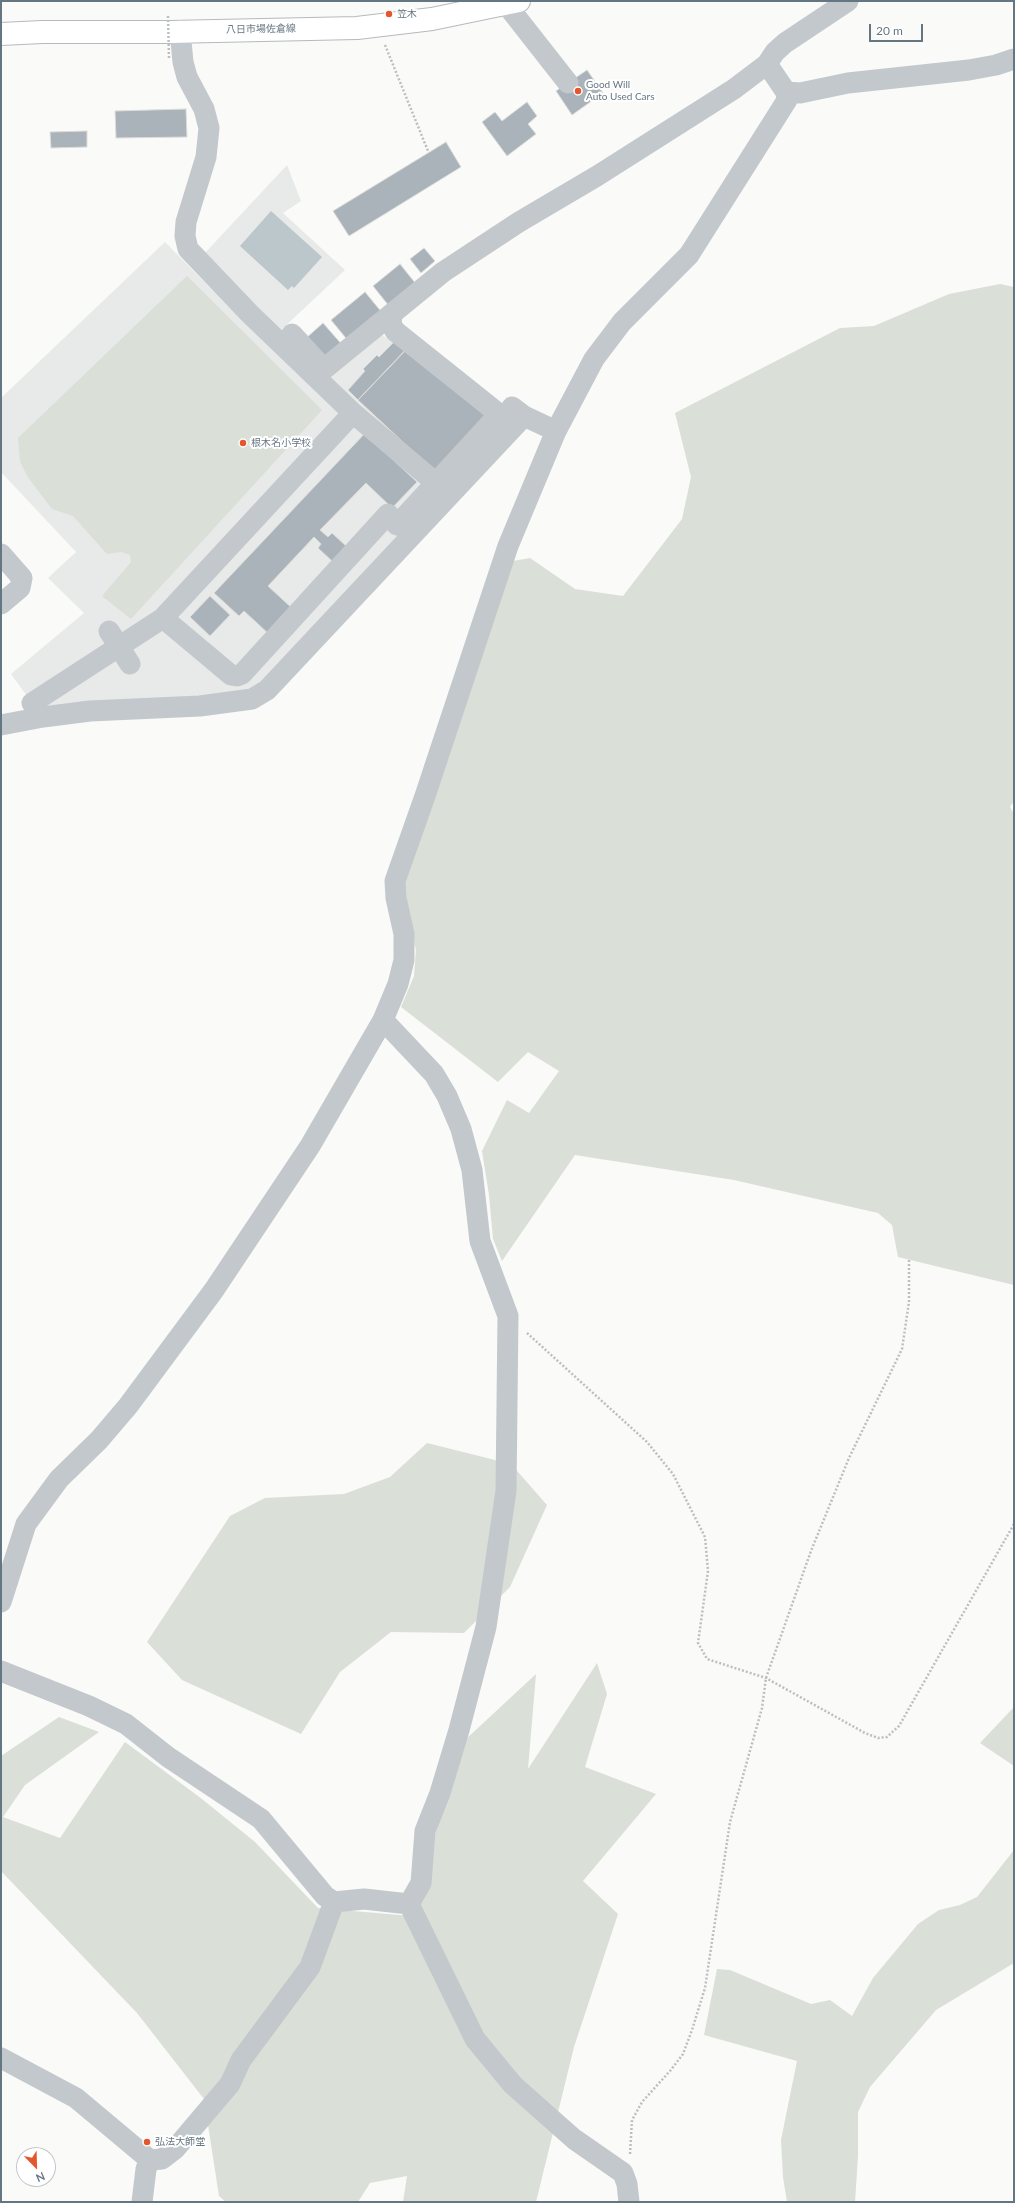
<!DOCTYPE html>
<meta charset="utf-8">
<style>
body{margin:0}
#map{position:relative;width:1015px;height:2203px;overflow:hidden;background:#fafaf8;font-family:Lato,sans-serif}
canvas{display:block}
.frame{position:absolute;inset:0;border:2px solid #657683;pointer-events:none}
.north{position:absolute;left:16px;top:2147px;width:40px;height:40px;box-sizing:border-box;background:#fff;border:1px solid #c1c8cd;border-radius:50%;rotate:157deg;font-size:11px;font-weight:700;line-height:16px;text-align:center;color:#657683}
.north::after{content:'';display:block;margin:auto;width:14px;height:18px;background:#e4572e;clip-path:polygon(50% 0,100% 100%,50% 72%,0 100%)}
.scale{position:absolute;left:869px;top:24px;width:54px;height:18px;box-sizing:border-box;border:2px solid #657683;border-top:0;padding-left:5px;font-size:12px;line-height:14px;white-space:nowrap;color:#657683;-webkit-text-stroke:3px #fff;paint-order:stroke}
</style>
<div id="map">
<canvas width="1015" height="2203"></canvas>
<div class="frame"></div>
<div class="north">N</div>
<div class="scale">20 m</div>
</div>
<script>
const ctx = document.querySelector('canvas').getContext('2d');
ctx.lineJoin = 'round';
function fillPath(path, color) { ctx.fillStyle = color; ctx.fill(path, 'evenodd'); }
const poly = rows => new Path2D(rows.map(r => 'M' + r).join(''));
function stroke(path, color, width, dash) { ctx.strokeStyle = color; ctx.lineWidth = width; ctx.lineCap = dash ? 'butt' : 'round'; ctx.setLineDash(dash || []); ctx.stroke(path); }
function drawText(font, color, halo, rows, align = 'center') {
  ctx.font = font + ' Lato,"Noto Sans JP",sans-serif'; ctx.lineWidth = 4; ctx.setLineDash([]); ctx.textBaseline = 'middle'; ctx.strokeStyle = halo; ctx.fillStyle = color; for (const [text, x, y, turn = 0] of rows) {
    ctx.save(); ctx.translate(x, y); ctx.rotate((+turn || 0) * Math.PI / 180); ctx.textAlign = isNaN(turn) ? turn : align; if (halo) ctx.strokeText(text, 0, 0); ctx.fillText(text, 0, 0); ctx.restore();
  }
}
fillPath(poly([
 [287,165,301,201,283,213,345,270,280,331,325,378,381,333,386,338,395,331,512,414,257,689,247,694,40,711,32,703,11,674,84,613,48,578,76,552,1,472,1,398,165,242,243,321,203,255]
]), '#e8e9e9');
fillPath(poly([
 [187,276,322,410,131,619,102,596,131,562,130,555,121,552,107,554,73,516,52,509,27,476,20,461,18,438],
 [1000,284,1014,287,1014,801,1010,807,1014,814,1014,1285,898,1257,892,1225,878,1213,734,1180,575,1155,502,1261,493,1239,489,1195,482,1151,507,1100,529,1113,559,1071,528,1052,498,1082,401,1007,414,976,416,950,404,891,406,867,513,561,530,558,575,589,623,596,682,519,691,477,675,413,840,328,874,326,949,294],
 [427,1443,511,1464,547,1505,510,1587,464,1633,391,1632,340,1672,301,1734,182,1680,147,1642,230,1516,265,1498,344,1494,390,1477],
 [597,1663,607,1694,585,1767,656,1794,583,1881,618,1914,574,2047,536,2202,403,2202,407,2176,370,2183,358,2202,226,2202,219,2196,204,2099,137,2013,1,1871,1,1756,59,1717,99,1732,25,1785,3,1817,60,1838,125,1742,202,1799,255,1842,318,1908,411,1916,442,1811,465,1740,536,1674,528,1769],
 [1014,1707,1014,1766,980,1743],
 [1014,1850,1014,1963,936,2010,870,2087,858,2112,858,2156,855,2202,787,2202,783,2177,781,2140,797,2061,704,2035,717,1969,730,1970,811,2004,830,2000,852,2016,873,1978,918,1924,939,1910,960,1905,977,1897]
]), '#dadfd7');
fillPath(poly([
 [271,211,322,257,294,288,292,286,288,290,240,246]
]), '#bbc7cb');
const building = poly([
 [587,70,603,93,572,115,556,91,587,70],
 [527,102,537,116,528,124,536,134,507,156,482,122,495,112,502,121,527,102],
 [186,109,187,137,116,138,115,111,186,109],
 [87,131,87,147,51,148,50,132,87,131],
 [446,142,461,167,349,236,333,211,446,142],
 [424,248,435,261,421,273,410,259,424,248],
 [400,264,416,284,389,306,373,286,400,264],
 [365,292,384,315,350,343,331,320,365,292],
 [323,323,344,347,325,363,304,340,323,323],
 [396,340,406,350,358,400,348,390,365,371,363,369,377,355,379,357,396,340],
 [410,345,486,416,434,471,358,400,410,345],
 [369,429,390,457,417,482,392,508,366,483,320,530,328,537,332,533,346,546,332,561,318,548,321,544,314,537,268,586,295,611,271,636,244,611,239,616,214,593,369,429],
 [210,596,230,615,210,636,190,617,210,596]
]);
fillPath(building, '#aab3b9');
stroke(building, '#dcdcda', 1);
const major = poly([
 [1,34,42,32,169,32,357,28,432,19,519,1]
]);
stroke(major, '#b5babe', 24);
stroke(poly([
 [385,45,428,151],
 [527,1333,647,1442,673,1474,705,1537,708,1571,698,1643,707,1659,766,1678,865,1733,878,1738,887,1737,899,1726,1014,1524],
 [630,2154,632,2120,642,2102,670,2071,683,2054,692,2030,705,1988,730,1822,762,1708,766,1678,811,1551,849,1458,902,1349,909,1302,909,1260]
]), '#bbbfc2', 2.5, [2, 2]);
stroke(poly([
 [506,4,568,83],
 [180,31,183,62,187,77,204,109,209,128,206,157,186,222,185,236,188,249,250,314,353,413,436,483],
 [786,92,800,93,848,83,969,70,996,65,1014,59],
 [292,334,324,369,443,272,519,222,597,176,734,89,767,64,775,52,785,43,848,1],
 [512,407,524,416,556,431],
 [1,554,22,578,20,588,1,604],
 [163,618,231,675,237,676,242,674,388,514,397,525,499,414,395,331,391,324,392,314],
 [109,631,130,664],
 [32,703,163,618,353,413],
 [1,725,43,717,90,711,200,706,252,699,267,690,524,416],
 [383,1020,434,1074,447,1096,461,1129,472,1170,480,1241,508,1316,506,1491,486,1627,459,1730,440,1793,425,1831,421,1883,409,1904],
 [1,1602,26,1524,59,1479,99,1440,128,1406,214,1290,310,1146,383,1020,398,984,404,960,404,934,396,898,395,881,425,796,508,546,556,431,594,359,622,322,689,255,787,100,786,92,767,64],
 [1,1671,89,1706,126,1724,168,1757,261,1819,325,1896,334,1902,364,1899,409,1904,475,2039,513,2085,574,2139,623,2173,627,2184,629,2202],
 [1,2058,76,2098,150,2160,146,2169,142,2202],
 [150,2160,162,2159,175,2149,230,2084,241,2060,310,1967,334,1902]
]), '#c3c8cc', 21);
stroke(major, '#fff', 22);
stroke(poly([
 [168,16,169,58]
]), '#bbbfc2', 2.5, [2, 2]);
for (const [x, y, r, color] of [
 [389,14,4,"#e4572e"],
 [578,91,4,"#e4572e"],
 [243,443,4,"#e4572e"],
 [147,2142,4,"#e4572e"]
]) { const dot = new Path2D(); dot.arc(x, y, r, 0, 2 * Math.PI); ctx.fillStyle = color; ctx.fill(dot); stroke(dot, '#fff', 1.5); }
drawText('10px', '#657683', '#fff', [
 ["笠木",397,14],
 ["Good Will",586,85],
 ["Auto Used Cars",586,97],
 ["根木名小学校",251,443],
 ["弘法大師堂",155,2142]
], 'left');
drawText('10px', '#657683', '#fff', [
 ["八日市場佐倉線",261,29,-1]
]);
</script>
